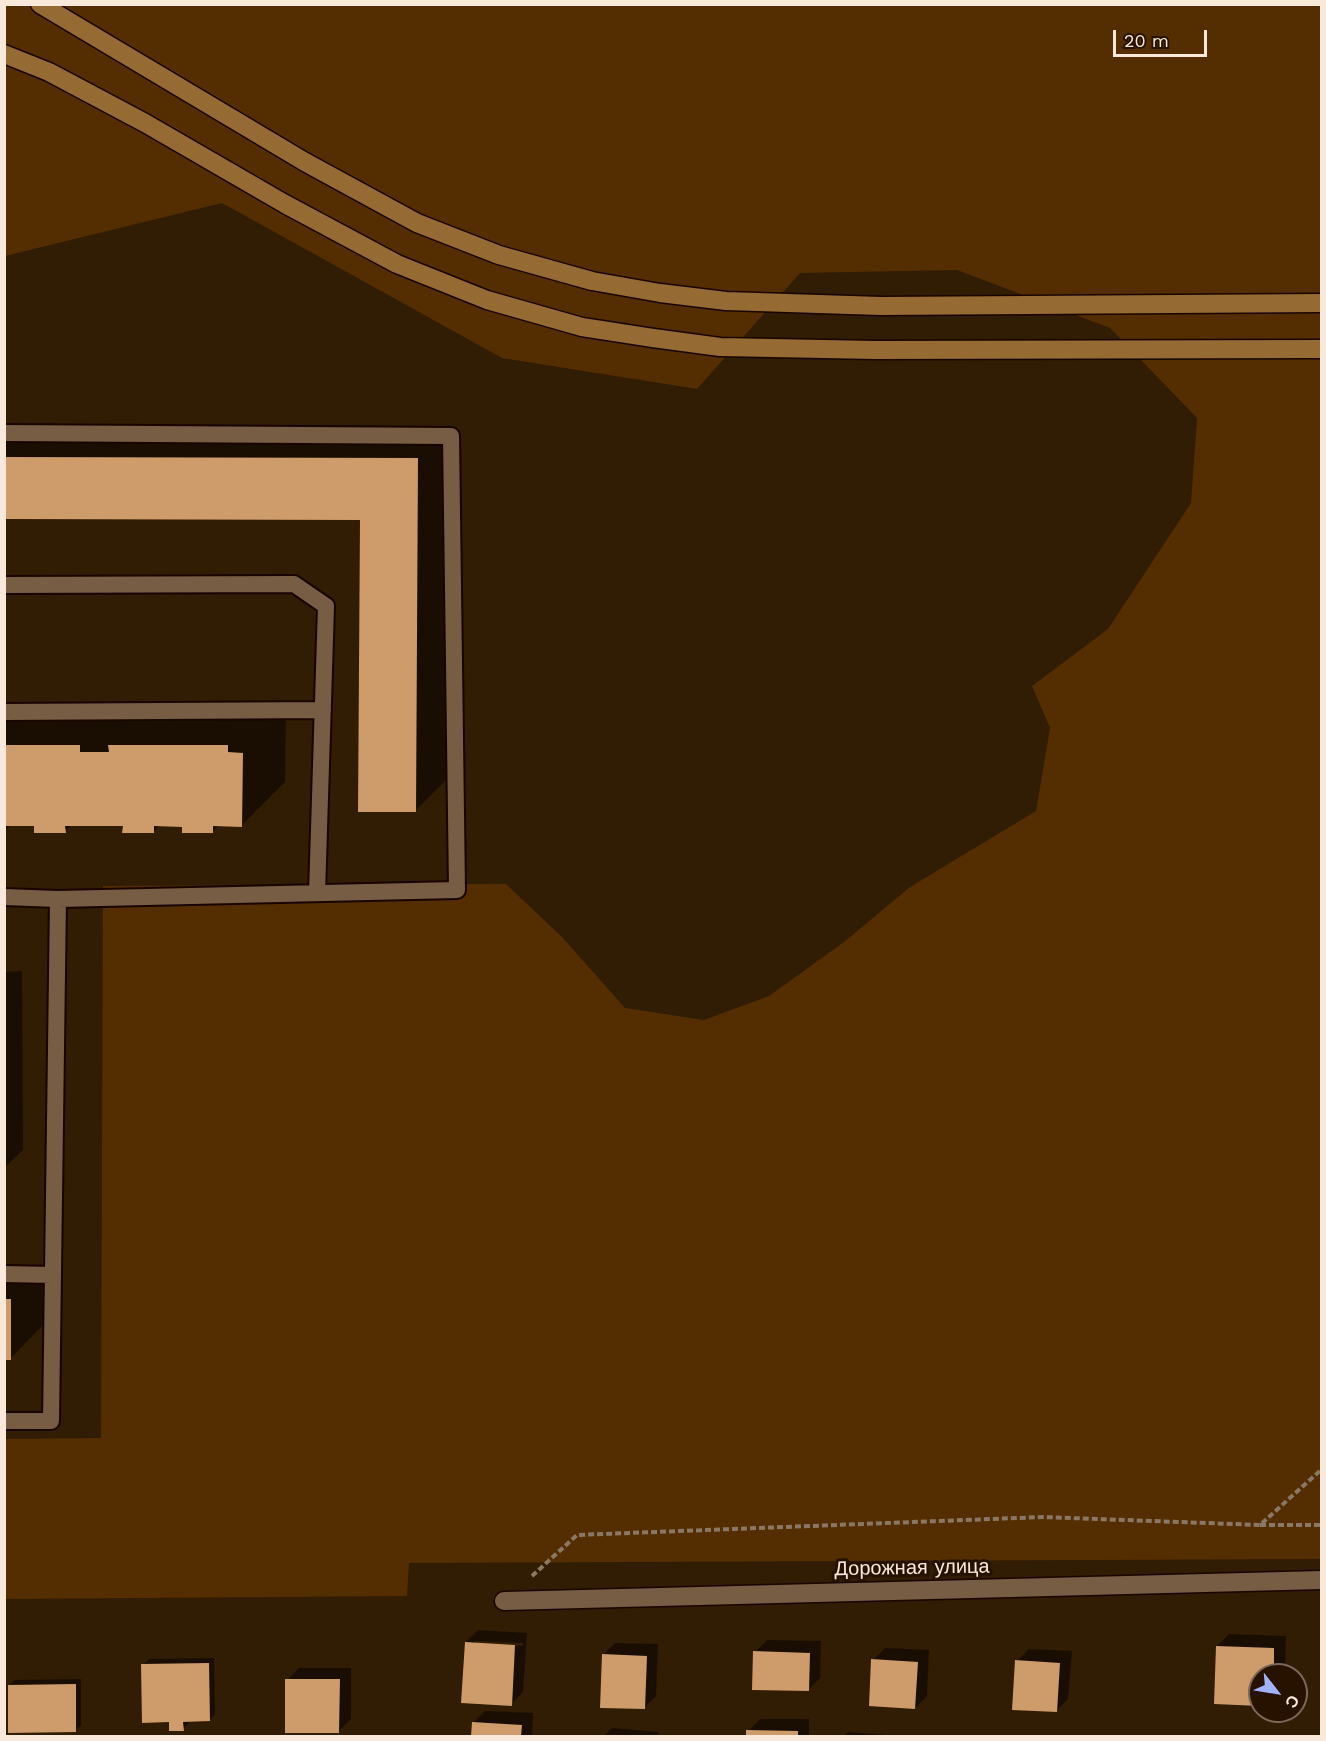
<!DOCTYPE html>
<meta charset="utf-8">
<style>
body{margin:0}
#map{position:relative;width:1326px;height:1741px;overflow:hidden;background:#311c04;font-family:"Work Sans",sans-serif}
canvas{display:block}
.frame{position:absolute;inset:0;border:6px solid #f8e9db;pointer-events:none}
.north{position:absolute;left:1248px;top:1663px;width:60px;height:60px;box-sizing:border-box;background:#271200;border:2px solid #7b6858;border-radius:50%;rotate:121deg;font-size:16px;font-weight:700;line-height:24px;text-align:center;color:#f8e9db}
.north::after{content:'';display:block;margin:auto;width:21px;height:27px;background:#a3b2fd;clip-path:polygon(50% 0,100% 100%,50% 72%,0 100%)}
.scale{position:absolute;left:1113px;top:30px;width:94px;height:27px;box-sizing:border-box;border:3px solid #f8e9db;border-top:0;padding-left:8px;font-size:18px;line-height:21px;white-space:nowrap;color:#f8e9db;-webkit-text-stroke:4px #271200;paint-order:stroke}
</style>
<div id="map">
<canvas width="1326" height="1741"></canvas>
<div class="frame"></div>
<div class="north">С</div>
<div class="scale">20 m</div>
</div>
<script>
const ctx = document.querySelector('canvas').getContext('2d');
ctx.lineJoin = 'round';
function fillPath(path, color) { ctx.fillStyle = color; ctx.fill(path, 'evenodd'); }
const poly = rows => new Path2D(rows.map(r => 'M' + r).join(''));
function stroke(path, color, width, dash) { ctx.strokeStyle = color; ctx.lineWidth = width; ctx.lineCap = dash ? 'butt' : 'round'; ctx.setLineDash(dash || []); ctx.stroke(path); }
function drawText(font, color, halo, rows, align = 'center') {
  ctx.font = font + ' "Work Sans",sans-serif'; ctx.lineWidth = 6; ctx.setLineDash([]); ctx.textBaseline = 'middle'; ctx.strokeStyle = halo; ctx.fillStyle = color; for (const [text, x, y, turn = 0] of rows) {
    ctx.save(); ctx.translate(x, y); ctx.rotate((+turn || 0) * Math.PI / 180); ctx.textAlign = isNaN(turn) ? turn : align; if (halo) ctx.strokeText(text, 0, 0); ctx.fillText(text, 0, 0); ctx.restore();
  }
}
fillPath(poly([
 [5,5,1321,5,1321,1559,409,1563,407,1596,5,1599,4,1439,101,1438,103,886,506,884,562,937,625,1008,704,1020,769,996,844,942,910,887,1036,811,1050,728,1032,686,1108,629,1191,503,1197,418,1110,328,957,270,800,273,697,389,502,358,222,203,5,256]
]), '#542e00');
fillPath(poly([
 [4,424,451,426,449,777,415,811,361,519,4,517],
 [6,702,123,702,123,709,146,709,153,702,270,702,286,710,285,782,242,825,219,825,212,832,183,825,160,825,153,832,124,825,72,825,65,831,35,824,12,824,4,831,4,703],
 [22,971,23,1150,4,1168,4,972],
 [4,1266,44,1266,43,1325,10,1359,4,1359],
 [478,1630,527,1633,523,1692,511,1704,466,1642],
 [475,1641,523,1643,523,1646,475,1644],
 [1229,1634,1286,1636,1285,1675,1260,1675,1260,1704,1217,1646],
 [767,1640,821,1641,820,1678,808,1690,755,1652],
 [615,1643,658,1644,656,1696,644,1708,603,1655],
 [885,1648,929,1650,927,1696,915,1708,873,1660],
 [1029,1649,1072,1651,1068,1699,1056,1711,1017,1661],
 [214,1658,215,1714,210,1720,189,1720,189,1723,183,1729,171,1721,143,1665,149,1659],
 [299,1668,351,1668,351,1719,339,1731,287,1680],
 [81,1679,81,1725,75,1731,9,1685,15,1680],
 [485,1711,533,1713,532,1736,472,1736,473,1723],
 [760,1719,809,1719,809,1736,748,1736,748,1731],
 [612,1728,659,1732,658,1736,604,1736],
 [848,1732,900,1736,844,1736]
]), '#0007');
fillPath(poly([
 [4,457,418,458,416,812,358,812,360,520,4,519],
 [4,745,80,745,80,752,109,752,108,745,228,745,228,752,243,753,242,827,213,826,213,833,182,833,182,827,154,826,154,833,122,833,123,826,65,826,66,833,34,833,34,826,4,826],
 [4,1299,11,1299,11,1360,4,1360],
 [465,1642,515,1645,512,1706,461,1703],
 [1216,1646,1274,1648,1274,1675,1260,1675,1260,1706,1214,1704],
 [753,1651,810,1653,809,1691,752,1690],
 [602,1654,647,1656,645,1709,600,1708],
 [871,1659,918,1662,915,1709,869,1706],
 [1015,1660,1060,1663,1057,1712,1012,1710],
 [209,1663,210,1721,183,1722,184,1731,169,1731,169,1722,142,1723,141,1664],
 [285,1679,340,1679,339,1733,285,1733],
 [76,1684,76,1732,8,1733,8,1685],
 [472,1722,522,1725,521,1736,471,1736],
 [746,1730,798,1731,798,1736,746,1736]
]), '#ce9b6a');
const lane = poly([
 [4,433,451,436,457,890,58,899],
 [4,585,294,584,326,606,317,893],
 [4,712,323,710],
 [4,897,58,899,51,1421,4,1421],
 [4,1274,53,1275]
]);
const street = poly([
 [504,1601,1322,1580]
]);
const secondary = poly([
 [40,4,305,162,417,223,499,255,592,281,660,293,726,301,881,306,1322,303],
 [4,54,49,72,145,123,285,204,397,264,487,300,582,327,653,338,720,347,875,350,1322,349]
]);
stroke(lane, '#180500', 20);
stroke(street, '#180500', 21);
stroke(secondary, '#180500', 21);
stroke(poly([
 [1260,1525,1322,1525],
 [532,1576,577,1535,1043,1517,1260,1525,1322,1469]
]), '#8a7864', 4, [6, 3]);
stroke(lane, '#775d44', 16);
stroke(street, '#775d44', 18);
stroke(secondary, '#966a33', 18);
drawText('20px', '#f8e9db', '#271200', [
 ["Дорожная улица",912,1568,-1]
]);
</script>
